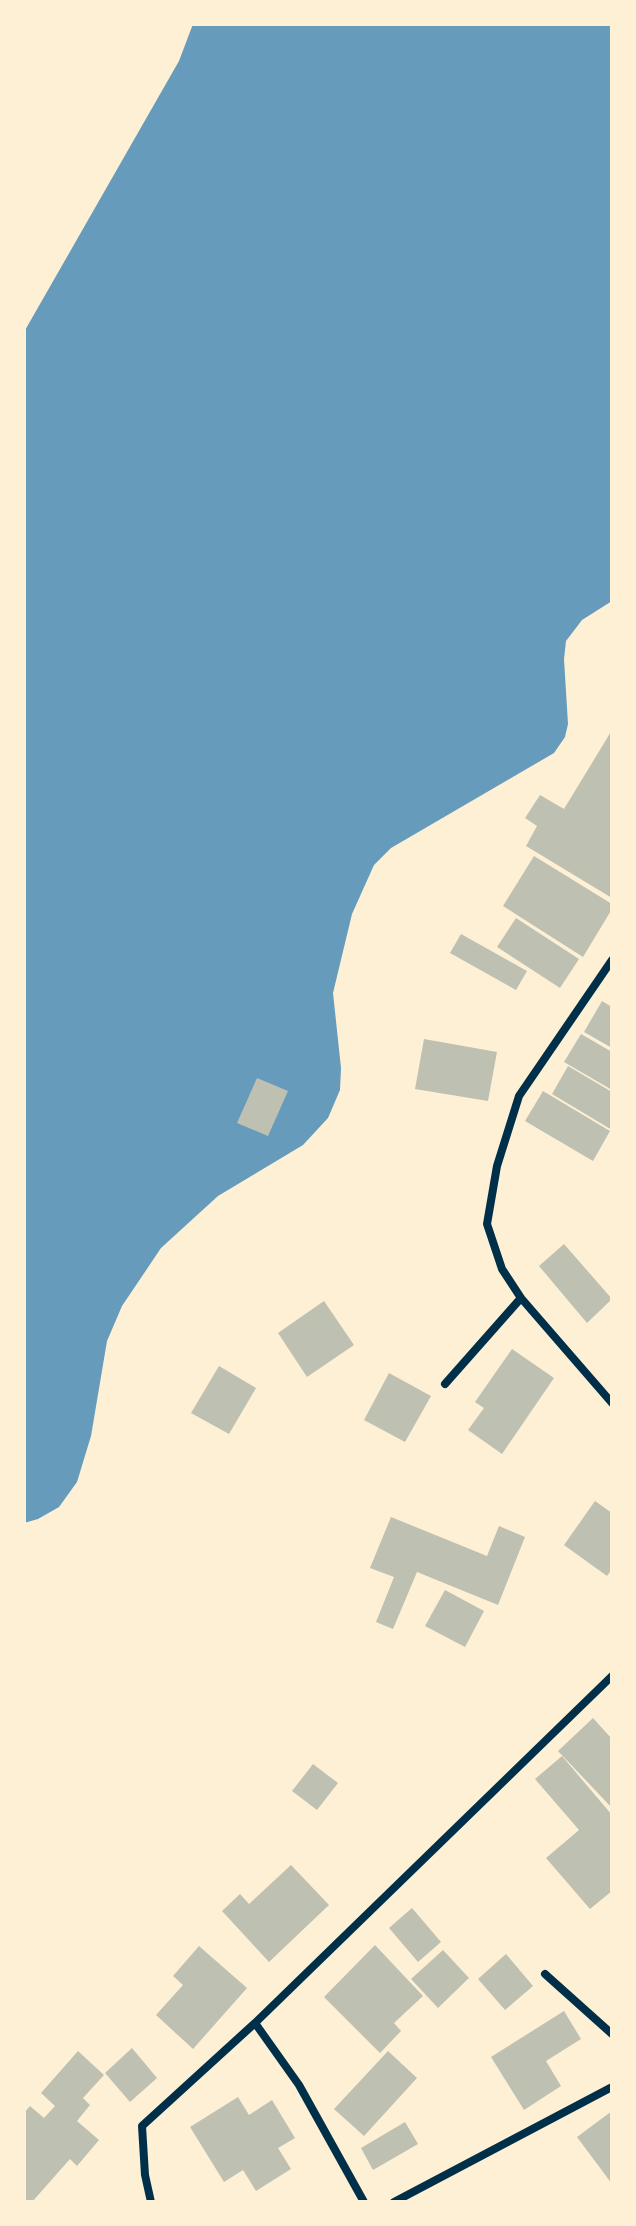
<!DOCTYPE html>
<style>
body{margin:0}
#map{position:relative;width:636px;height:2226px;overflow:hidden;background:#fdf0d5;font-family:Commissioner,sans-serif}
canvas{display:block}
.frame{position:absolute;inset:0;border:26px solid #fdf0d5;pointer-events:none}
</style>
<div id="map">
<canvas width="636" height="2226"></canvas>
<div class="frame"></div>
</div>
<script>
const ctx = document.querySelector('canvas').getContext('2d');
ctx.lineJoin = 'round';
function fillPath(path, color) { ctx.fillStyle = color; ctx.fill(path, 'evenodd'); }
const poly = rows => new Path2D(rows.map(r => 'M' + r).join(''));
function stroke(path, color, width, dash) { ctx.strokeStyle = color; ctx.lineWidth = width; ctx.lineCap = dash ? 'butt' : 'round'; ctx.setLineDash(dash || []); ctx.stroke(path); }
fillPath(poly([
 [193,24,612,24,612,601,582,620,566,641,564,659,568,724,565,737,554,753,391,848,374,865,352,914,333,993,341,1068,340,1090,328,1118,303,1145,218,1196,161,1248,122,1306,107,1341,91,1436,77,1482,59,1507,38,1519,24,1523,24,332,179,61]
]), '#669bbc');
fillPath(poly([
 [612,730,612,898,526,846,537,826,525,818,540,795,564,809],
 [534,856,612,904,612,909,583,957,503,906],
 [516,918,579,959,560,988,497,947],
 [461,934,527,971,516,990,450,953],
 [602,1001,612,1007,612,1048,584,1032],
 [581,1034,612,1052,612,1090,564,1062],
 [424,1039,497,1052,488,1101,415,1089],
 [568,1066,612,1092,612,1130,552,1094],
 [257,1078,288,1091,268,1136,237,1123],
 [543,1091,610,1131,593,1161,525,1121],
 [564,1244,612,1299,587,1323,539,1266],
 [324,1301,354,1345,307,1377,278,1333],
 [512,1349,554,1378,502,1454,468,1430,484,1408,475,1402],
 [219,1366,256,1388,229,1434,191,1413],
 [389,1373,431,1396,405,1442,364,1420],
 [595,1501,612,1513,612,1569,607,1576,564,1545],
 [391,1517,487,1556,499,1526,525,1537,498,1605,417,1572,393,1629,376,1622,394,1577,370,1568],
 [445,1590,484,1611,465,1647,425,1626],
 [593,1718,612,1739,612,1808,558,1751],
 [562,1756,612,1815,612,1891,590,1909,546,1858,579,1830,535,1779],
 [313,1764,338,1783,317,1810,292,1791],
 [291,1865,329,1905,269,1962,222,1911,240,1894,249,1904],
 [412,1908,441,1942,418,1962,389,1928],
 [375,1945,423,1996,394,2023,401,2031,380,2053,324,1997],
 [199,1946,247,1988,193,2049,156,2015,183,1985,173,1976],
 [443,1950,469,1978,438,2008,411,1979],
 [506,1954,533,1986,505,2010,478,1979],
 [564,2011,581,2039,546,2061,561,2086,524,2110,491,2057],
 [132,2048,157,2078,130,2102,105,2073],
 [78,2051,104,2075,83,2098,90,2105,77,2121,99,2140,77,2166,70,2159,32,2202,27,2202,24,2199,24,2113,30,2106,44,2118,55,2106,41,2093],
 [388,2051,417,2078,364,2136,334,2109],
 [238,2097,249,2115,272,2100,295,2138,278,2148,291,2169,256,2191,243,2170,224,2182,190,2127],
 [612,2111,612,2184,577,2137],
 [405,2122,418,2144,373,2170,361,2148]
]), '#bec0b2');
stroke(poly([
 [521,1298,502,1269,487,1224,497,1166,519,1096,612,960],
 [445,1384,521,1298,612,1403],
 [545,1974,612,2034],
 [255,2023,299,2085,364,2202],
 [151,2202,145,2175,142,2126,255,2023,612,1676],
 [394,2202,612,2087]
]), '#003049', 8);
</script>
